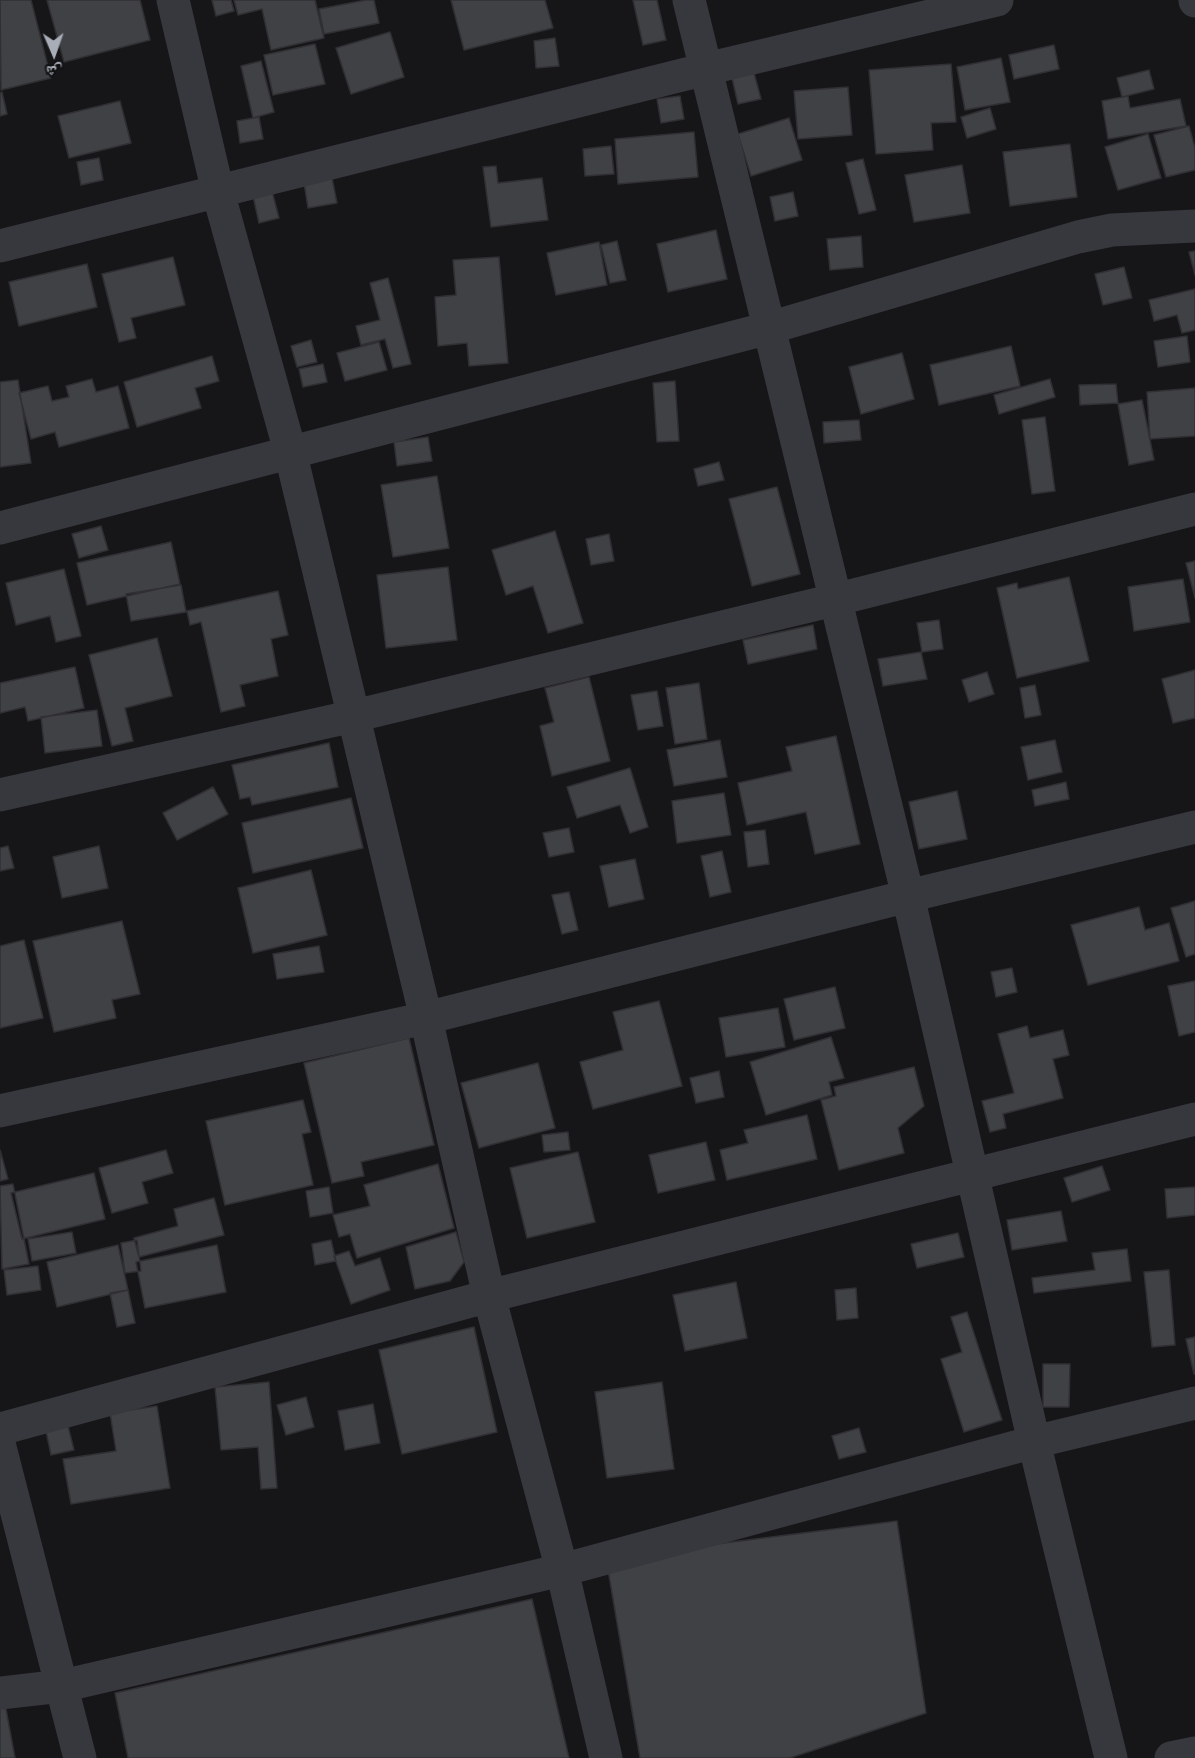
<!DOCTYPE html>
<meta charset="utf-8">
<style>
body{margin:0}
#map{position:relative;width:1195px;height:1758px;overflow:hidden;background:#161618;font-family:Lato,"Noto Naskh Arabic",sans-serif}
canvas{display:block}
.north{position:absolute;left:24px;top:24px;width:60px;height:60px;-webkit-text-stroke:4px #111113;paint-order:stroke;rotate:178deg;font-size:16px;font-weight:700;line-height:24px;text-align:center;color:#a8adb8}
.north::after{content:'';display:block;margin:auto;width:21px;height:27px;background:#a8adb8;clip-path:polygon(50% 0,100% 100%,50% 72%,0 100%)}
</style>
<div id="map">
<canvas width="1195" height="1758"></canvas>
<div class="north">ش</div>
</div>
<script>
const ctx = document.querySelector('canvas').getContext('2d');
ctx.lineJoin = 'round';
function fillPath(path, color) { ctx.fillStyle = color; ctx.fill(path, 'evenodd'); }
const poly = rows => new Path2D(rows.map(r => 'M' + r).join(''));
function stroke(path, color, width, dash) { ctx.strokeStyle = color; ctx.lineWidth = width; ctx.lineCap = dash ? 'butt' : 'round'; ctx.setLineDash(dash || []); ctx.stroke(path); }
const building = poly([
 [0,0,31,0,51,78,1,90,0,0],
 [47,0,140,0,150,40,64,62,47,0],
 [212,0,231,0,234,11,216,16,212,0],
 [234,0,315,0,324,38,271,50,262,9,238,15,234,0],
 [366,0,374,0,379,23,324,34,319,9,366,0],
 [451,0,545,0,553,28,464,50,451,0],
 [633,0,657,0,666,40,643,45,633,0],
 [390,32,404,77,351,94,336,48,390,32],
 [555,38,559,66,536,68,534,41,555,38],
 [315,44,325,84,273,95,264,55,315,44],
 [1054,45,1059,69,1014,79,1009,55,1054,45],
 [1001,58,1010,102,965,110,957,67,1001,58],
 [261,61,274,112,253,118,241,66,261,61],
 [951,64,956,122,931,123,933,150,876,154,869,70,951,64],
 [1149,70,1154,89,1122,97,1117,78,1149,70],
 [754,73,761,99,738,104,732,78,754,73],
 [848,87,852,135,798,139,794,91,848,87],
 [2,92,7,114,0,116,0,93,2,92],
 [680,96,684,119,661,123,657,99,680,96],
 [1128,96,1130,108,1180,99,1186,126,1108,139,1102,101,1128,96],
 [120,101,131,143,69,158,58,116,120,101],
 [990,108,996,129,967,138,961,117,990,108],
 [259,117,263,139,240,143,237,121,259,117],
 [789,118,802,160,751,176,738,134,789,118],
 [1189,126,1195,148,1195,170,1166,177,1154,135,1189,126],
 [694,132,698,177,618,184,615,139,694,132],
 [1148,134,1161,178,1118,190,1105,147,1148,134],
 [1070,144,1077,197,1010,206,1003,152,1070,144],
 [611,146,614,174,585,176,583,149,611,146],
 [99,158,103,180,81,185,77,162,99,158],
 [863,159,876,210,859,214,846,163,863,159],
 [962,165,970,213,914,222,905,175,962,165],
 [496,166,498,183,542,178,548,220,491,227,483,167,496,166],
 [332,178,337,203,308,208,304,183,332,178],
 [272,191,279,218,259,223,253,196,272,191],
 [793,192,798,216,775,221,770,197,793,192],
 [716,230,727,279,668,292,657,244,716,230],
 [861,236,863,267,830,270,827,239,861,236],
 [617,241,626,280,610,283,601,245,617,241],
 [599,242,607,285,556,295,547,253,599,242],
 [1195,251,1195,275,1189,252,1195,251],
 [173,257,185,305,131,318,136,338,119,342,102,274,173,257],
 [499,257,508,363,469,366,467,343,438,346,435,297,456,295,453,260,499,257],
 [87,264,97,307,19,326,9,282,87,264],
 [1124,267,1132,298,1103,305,1095,274,1124,267],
 [388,278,411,364,393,368,385,339,361,345,356,326,380,320,370,283,388,278],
 [1195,289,1195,330,1182,333,1177,315,1154,321,1149,300,1195,289],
 [1187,336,1190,362,1158,367,1154,341,1187,336],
 [311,340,317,362,297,367,291,346,311,340],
 [379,342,387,370,345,381,337,353,379,342],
 [1011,346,1020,386,939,405,930,365,1011,346],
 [902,353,914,399,861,414,849,367,902,353],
 [212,356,219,381,195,388,201,408,137,427,124,382,212,356],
 [323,364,327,382,303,387,299,369,323,364],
 [92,379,96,392,118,386,129,428,59,447,55,432,31,439,19,393,48,386,52,401,69,397,66,386,92,379],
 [1050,379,1055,397,999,414,994,395,1050,379],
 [18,380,31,463,0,467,0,382,18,380],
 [675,381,679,441,657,442,653,383,675,381],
 [1116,384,1118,403,1080,405,1079,385,1116,384],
 [1195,388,1195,436,1150,439,1147,392,1195,388],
 [1142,400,1154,460,1129,465,1118,404,1142,400],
 [1045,417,1055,491,1032,494,1022,420,1045,417],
 [859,420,861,440,824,443,823,422,859,420],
 [428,437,432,461,397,466,394,442,428,437],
 [719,462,724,480,698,486,694,469,719,462],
 [437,476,449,548,393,557,381,485,437,476],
 [777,487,800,574,752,586,729,499,777,487],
 [101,526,108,550,79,558,72,534,101,526],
 [555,531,583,623,548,633,533,586,506,595,492,550,555,531],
 [609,534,614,561,591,565,586,539,609,534],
 [171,542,180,584,87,605,77,563,171,542],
 [1195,561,1195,598,1186,563,1195,561],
 [448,567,457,640,386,648,377,575,448,567],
 [64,569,81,636,56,642,50,616,16,625,6,583,64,569],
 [1069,577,1089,661,1017,678,997,588,1017,583,1018,589,1069,577],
 [1183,579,1190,622,1134,631,1128,587,1183,579],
 [181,585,186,612,131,621,126,594,181,585],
 [278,591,288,635,271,639,278,676,240,685,245,706,221,712,201,622,190,625,187,611,278,591],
 [939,620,943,649,922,652,917,623,939,620],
 [813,625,817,649,748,664,743,640,813,625],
 [157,638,172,696,125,708,133,741,112,746,89,655,157,638],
 [921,652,927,679,883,686,878,659,921,652],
 [75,667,84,708,28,721,25,707,0,713,0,683,75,667],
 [1195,670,1195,718,1173,723,1162,679,1195,670],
 [987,672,994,694,969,702,962,680,987,672],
 [589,677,610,761,552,776,540,726,554,722,545,688,589,677],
 [699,683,707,739,675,744,666,688,699,683],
 [1035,685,1041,715,1025,718,1020,688,1035,685],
 [657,691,663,726,638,730,631,695,657,691],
 [97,710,102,746,45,753,41,717,97,710],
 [836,736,860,844,815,854,806,812,747,825,738,783,792,771,786,747,836,736],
 [720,740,727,777,674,786,667,750,720,740],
 [1055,740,1062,772,1028,780,1021,747,1055,740],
 [329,743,338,787,252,805,250,797,240,799,232,765,329,743],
 [630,768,648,827,630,833,620,805,577,818,567,787,630,768],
 [1066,782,1069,799,1035,806,1032,790,1066,782],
 [213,787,228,814,177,840,163,813,213,787],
 [957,791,967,839,919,849,909,802,957,791],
 [724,793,731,835,677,843,672,801,724,793],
 [351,798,363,848,253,873,242,823,351,798],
 [569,828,574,852,549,857,543,833,569,828],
 [765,830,769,864,748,867,744,832,765,830],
 [8,846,14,868,0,871,0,848,8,846],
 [99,846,108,888,62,898,53,857,99,846],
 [722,851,731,892,710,897,701,856,722,851],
 [635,859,644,899,609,907,600,866,635,859],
 [311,870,327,935,253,953,238,888,311,870],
 [569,892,578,930,562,934,552,895,569,892],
 [1195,901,1195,954,1186,957,1171,908,1195,901],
 [1139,907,1145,930,1169,923,1179,961,1088,985,1071,925,1139,907],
 [122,921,140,994,112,1000,116,1018,54,1032,33,941,122,921],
 [24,940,43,1018,0,1028,0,946,24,940],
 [319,946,324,972,277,979,273,954,319,946],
 [1012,968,1017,992,996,997,991,972,1012,968],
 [1195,981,1195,1032,1179,1036,1168,986,1195,981],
 [835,987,845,1028,794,1040,784,999,835,987],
 [659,1001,682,1086,593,1109,580,1062,623,1050,613,1012,659,1001],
 [778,1008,785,1047,726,1057,719,1018,778,1008],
 [1027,1026,1030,1038,1063,1030,1069,1055,1053,1059,1063,1098,1003,1114,1006,1128,990,1132,982,1101,1014,1093,998,1034,1027,1026],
 [831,1037,844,1078,829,1082,832,1095,766,1115,750,1062,831,1037],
 [409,1038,434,1145,361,1162,364,1176,332,1183,304,1063,409,1038],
 [538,1063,555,1128,479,1148,461,1083,538,1063],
 [914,1067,924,1106,898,1128,904,1153,839,1170,821,1100,836,1096,834,1087,914,1067],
 [719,1071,724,1097,696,1103,690,1078,719,1071],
 [303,1100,311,1132,302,1134,313,1185,225,1205,206,1121,303,1100],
 [807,1115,817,1159,727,1180,720,1150,748,1143,744,1130,807,1115],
 [568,1132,570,1150,544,1152,542,1135,568,1132],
 [706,1142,715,1180,658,1193,649,1155,706,1142],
 [0,1150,8,1179,0,1181,0,1150],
 [166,1150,173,1173,142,1182,148,1203,112,1213,99,1168,166,1150],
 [578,1152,595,1222,527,1238,510,1168,578,1152],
 [438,1164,454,1228,357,1258,350,1234,339,1237,333,1215,370,1206,364,1185,438,1164],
 [1102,1166,1110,1190,1072,1202,1064,1178,1102,1166],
 [94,1173,105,1219,22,1239,11,1193,94,1173],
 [13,1184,29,1264,2,1269,0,1186,13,1184],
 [329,1187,333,1213,310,1217,306,1191,329,1187],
 [1195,1187,1195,1215,1167,1218,1165,1189,1195,1187],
 [214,1198,224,1235,139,1257,134,1238,178,1226,174,1209,214,1198],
 [1061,1211,1067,1241,1012,1250,1007,1220,1061,1211],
 [72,1232,76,1253,32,1261,28,1239,72,1232],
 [456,1232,464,1262,450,1281,415,1289,406,1247,456,1232],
 [958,1233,964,1257,917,1268,911,1244,958,1233],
 [137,1240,141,1271,125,1273,121,1243,137,1240],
 [331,1240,336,1261,315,1265,312,1244,331,1240],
 [118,1245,128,1290,57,1307,47,1262,118,1245],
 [217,1245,226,1292,145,1308,136,1262,217,1245],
 [1127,1249,1131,1281,1034,1293,1032,1278,1095,1270,1092,1253,1127,1249],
 [349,1251,355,1266,380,1258,390,1290,351,1304,334,1256,349,1251],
 [38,1266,41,1290,7,1295,4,1270,38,1266],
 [1169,1270,1175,1345,1152,1347,1144,1272,1169,1270],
 [736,1282,747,1338,685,1351,673,1295,736,1282],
 [856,1288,858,1318,837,1320,835,1290,856,1288],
 [128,1290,135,1323,117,1327,110,1293,128,1290],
 [967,1312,1002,1420,964,1432,941,1359,962,1352,951,1317,967,1312],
 [474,1327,497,1432,402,1454,379,1350,474,1327],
 [1195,1337,1195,1374,1194,1374,1186,1339,1195,1337],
 [1043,1364,1070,1364,1069,1407,1043,1407,1043,1364],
 [269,1382,277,1488,261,1489,258,1447,221,1450,215,1387,269,1382],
 [662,1382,674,1469,607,1478,595,1392,662,1382],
 [306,1397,314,1427,286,1435,277,1405,306,1397],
 [373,1404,380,1443,345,1450,338,1411,373,1404],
 [157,1406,170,1488,71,1504,63,1459,116,1451,110,1413,157,1406],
 [68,1426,74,1450,51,1455,46,1431,68,1426],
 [859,1428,866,1452,839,1459,832,1436,859,1428],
 [897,1521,926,1713,790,1758,640,1758,606,1558,897,1521],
 [532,1599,569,1758,128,1758,115,1693,532,1599],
 [3,1693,15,1758,0,1758,0,1694,3,1693]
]);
fillPath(building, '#404145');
stroke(building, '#303034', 1.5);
stroke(poly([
 [173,0,218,192,290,451,426,1018,489,1296,562,1570,606,1758],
 [689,0,908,896,1034,1442,1111,1758],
 [1195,0,1195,1],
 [0,246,706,69,997,0],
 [0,528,769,328,1078,237,1112,230,1195,226],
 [0,795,354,716,834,600,1195,509],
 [0,1111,426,1018,908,896,1195,827],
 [0,1429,489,1296,1195,1119],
 [0,1447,80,1758],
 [0,1693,62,1686,562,1570,1034,1442,1195,1403],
 [1171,1758,1195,1753]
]), '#37383d', 33);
</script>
